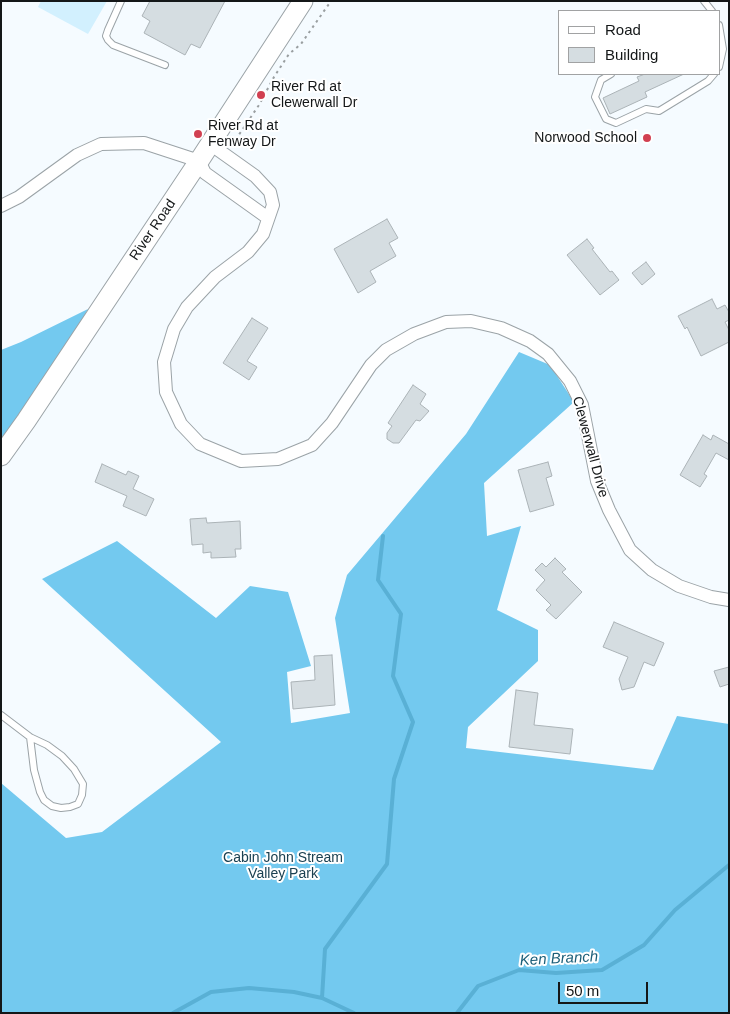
<!DOCTYPE html>
<style>
body{margin:0}
#map{position:relative;width:730px;height:1014px;overflow:hidden;background:#f5fbff;font-family:Arial,sans-serif}
canvas{display:block}
.frame{position:absolute;inset:0;border:2px solid #141718;pointer-events:none}
.legend{position:absolute;left:558px;top:10px;width:162px;height:65px;box-sizing:border-box;background:#fff;border:1px solid #a1a2a3;margin:0;padding:6px 9px;list-style:none;font-size:15px;color:#141718}
.legend li{display:flex;align-items:center;gap:10px;height:25px}
.legend b{width:25px;border:1px solid #a1a2a3}
.scale{position:absolute;left:558px;top:982px;width:90px;height:22px;box-sizing:border-box;border:2px solid #141718;border-top:0;padding-left:6px;font-size:15px;line-height:18px;white-space:nowrap;color:#141718;-webkit-text-stroke:4px #fff;paint-order:stroke}
</style>
<div id="map">
<canvas width="730" height="1014"></canvas>
<div class="frame"></div>
<ul class="legend">
<li><b style="height:6px;background:#fff"></b>Road</li>
<li><b style="height:14px;background:#d5dde1"></b>Building</li>
</ul>
<div class="scale">50 m</div>
</div>
<script>
const ctx = document.querySelector('canvas').getContext('2d');
ctx.lineJoin = 'round';
function fillPath(path, color) { ctx.fillStyle = color; ctx.fill(path, 'evenodd'); }
const poly = rows => new Path2D(rows.map(r => 'M' + r).join(''));
function stroke(path, color, width, dash) { ctx.strokeStyle = color; ctx.lineWidth = width; ctx.lineCap = dash ? 'butt' : 'round'; ctx.setLineDash(dash || []); ctx.stroke(path); }
function drawText(font, color, halo, rows, align = 'center') {
  ctx.font = font + ' Arial,sans-serif'; ctx.lineWidth = 4; ctx.setLineDash([]); ctx.textBaseline = 'middle'; ctx.strokeStyle = halo; ctx.fillStyle = color; for (const [text, x, y, turn = 0] of rows) {
    ctx.save(); ctx.translate(x, y); ctx.rotate((+turn || 0) * Math.PI / 180); ctx.textAlign = isNaN(turn) ? turn : align; if (halo) ctx.strokeText(text, 0, 0); ctx.fillText(text, 0, 0); ctx.restore();
  }
}
fillPath(poly([
 [41,1,107,1,88,34,38,7]
]), '#d2f0fe');
fillPath(poly([
 [88,309,26,421,1,456,1,350,21,342],
 [519,352,550,365,574,402,484,483,487,536,521,526,497,610,538,630,538,661,468,727,466,748,653,770,677,716,729,724,729,1013,1,1013,1,783,66,838,102,832,221,742,42,579,117,541,216,618,250,586,288,592,311,666,287,672,291,723,350,713,335,618,347,575,466,434]
]), '#73c9ef');
stroke(poly([
 [322,998,325,949,387,864,394,779,413,722,393,676,401,614,378,580,383,536],
 [173,1013,211,992,249,988,294,992,322,998,354,1013],
 [457,1013,478,986,519,970,556,973,602,970,644,945,675,910,729,865]
]), '#59b0d5', 4);
const building = poly([
 [150,1,225,1,200,48,191,44,185,55,144,33,150,21,142,16,150,1],
 [645,74,684,74,645,92,647,97,610,114,603,98,639,81,637,77,645,74],
 [387,219,398,238,389,243,396,256,370,271,376,282,358,293,334,249,387,219],
 [587,239,594,248,592,249,610,272,612,271,619,280,600,295,567,255,587,239],
 [646,262,655,274,642,285,632,273,646,262],
 [712,299,717,309,725,305,729,312,729,320,725,322,729,330,729,342,701,356,687,327,685,329,678,316,712,299],
 [252,318,268,328,247,361,257,367,249,380,223,363,252,318],
 [413,385,426,394,420,404,429,411,420,421,416,420,399,443,393,443,387,439,387,433,392,426,388,423,413,385],
 [703,435,711,440,713,435,729,444,729,460,716,453,704,474,707,476,700,487,680,475,703,435],
 [548,462,552,476,546,478,554,505,530,512,518,470,548,462],
 [102,464,126,475,128,471,139,476,133,489,154,499,146,516,123,506,127,496,95,482,102,464],
 [206,518,207,523,240,521,241,549,235,549,236,557,211,558,211,552,203,553,203,544,192,545,190,519,206,518],
 [555,558,566,569,562,572,582,592,556,619,546,610,551,605,536,590,545,580,535,570,542,563,546,567,555,558],
 [614,622,664,643,654,666,644,662,634,687,622,690,619,679,628,657,603,647,614,622],
 [332,655,335,705,293,709,291,682,315,680,314,656,332,655],
 [729,667,729,684,720,687,714,671,729,667],
 [516,690,538,693,534,725,573,729,570,754,509,747,516,690]
]);
fillPath(building, '#d5dde1');
stroke(building, '#abb3b7', 1);
const lane = poly([
 [121,1,108,30,106,36,108,40,113,45,165,65],
 [704,1,712,11],
 [719,25,723,49,719,67],
 [611,74,601,80,595,97,606,119,616,123,646,109,659,111,708,81,714,74],
 [1,715,30,737,47,745,62,756,74,769,83,784,82,795,78,804,70,807,61,808,52,806,44,800,40,792,34,770,30,737]
]);
const street = poly([
 [210,144,255,176,270,192,273,205,263,234,248,252,215,277,187,307,174,329,164,362,166,392,181,424,200,444,241,461,278,459,312,445,332,423,371,365,386,350,414,334,446,322,471,321,501,328,530,341,548,354,570,381,582,405,597,481,609,510,630,550,652,570,679,586,711,597,729,600],
 [1,206,19,197,77,155,101,144,144,143,199,161,205,173,268,218]
]);
const primary = poly([
 [1,456,26,421,199,161,303,1]
]);
stroke(lane, '#9ba3a7', 8);
stroke(street, '#9ba3a7', 14);
stroke(primary, '#9ba3a7', 21);
stroke(poly([
 [232,145,259,105,274,77,289,54,301,44,331,1]
]), '#9a9fa1', 2, [2.5, 4]);
stroke(lane, '#fff', 6);
stroke(street, '#fff', 12);
stroke(primary, '#fff', 19);
for (const [x, y, r, color] of [
 [261,95,5,"#d14051"],
 [198,134,5,"#d14051"],
 [647,138,5,"#d14051"]
]) { const dot = new Path2D(); dot.arc(x, y, r, 0, 2 * Math.PI); ctx.fillStyle = color; ctx.fill(dot); stroke(dot, '#fff', 2); }
drawText('14px', '#141718', '#fff', [
 ["River Rd at",271,87],
 ["Clewerwall Dr",271,103],
 ["River Rd at",208,126],
 ["Fenway Dr",208,142],
 ["Norwood School",637,138,"right"]
], 'left');
drawText('14px', '#141718', '#fff', [
 ["River Road",153,230,-56],
 ["Clewerwall Drive",590,447,75]
]);
drawText('14px', '#1b4152', '#fff', [
 ["Cabin John Stream",283,858],
 ["Valley Park",283,874]
]);
drawText('italic 15px', '#1c5f79', '#fff', [
 ["Ken Branch",559,959,-3]
]);
</script>
